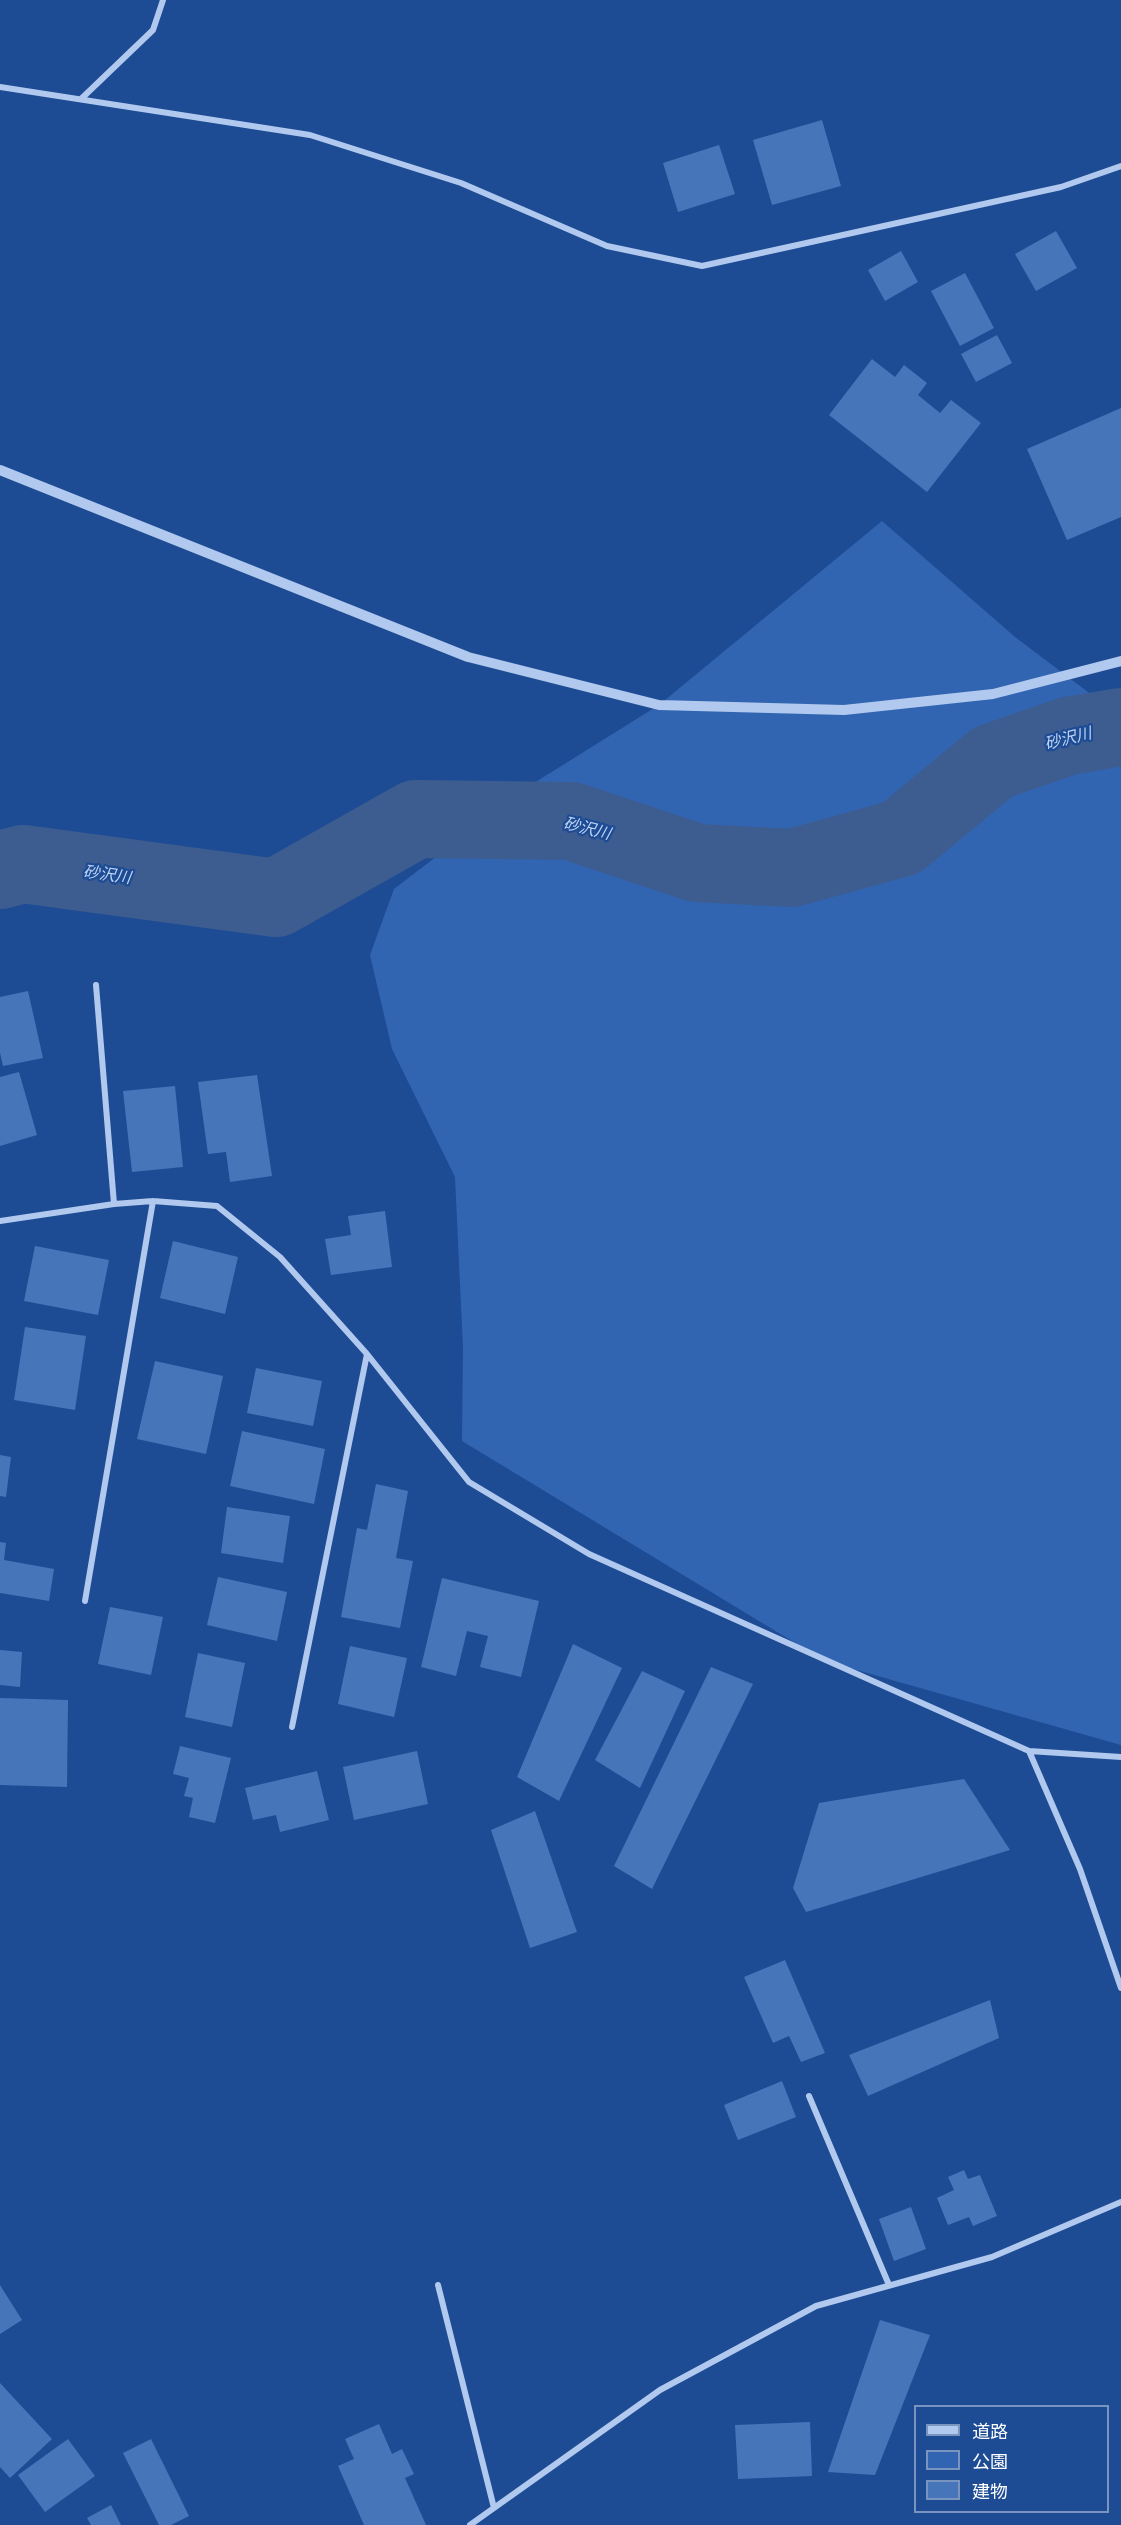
<!DOCTYPE html>
<meta charset="utf-8">
<style>
body{margin:0}
#map{position:relative;width:1121px;height:2525px;overflow:hidden;background:#1e4c94;font-family:Inter,"Noto Sans JP",sans-serif}
canvas{display:block}
.legend{position:absolute;left:914px;top:2405px;width:195px;height:108px;box-sizing:border-box;background:#1e4c94;border:2px solid #7894bf;margin:0;padding:8px 10px;list-style:none;font-size:18px;color:#fff}
.legend li{display:flex;align-items:center;gap:12px;height:30px}
.legend b{width:30px;border:2px solid #7894bf}
</style>
<div id="map">
<canvas width="1121" height="2525"></canvas>
<ul class="legend">
<li><b style="height:8px;background:#b1c9ee"></b>道路</li>
<li><b style="height:16px;background:#3265b1"></b>公園</li>
<li><b style="height:16px;background:#4775ba"></b>建物</li>
</ul>
</div>
<script>
const ctx = document.querySelector('canvas').getContext('2d');
ctx.lineJoin = 'round';
function fillPath(path, color) { ctx.fillStyle = color; ctx.fill(path, 'evenodd'); }
const poly = rows => new Path2D(rows.map(r => 'M' + r).join(''));
function stroke(path, color, width, dash) { ctx.strokeStyle = color; ctx.lineWidth = width; ctx.lineCap = dash ? 'butt' : 'round'; ctx.setLineDash(dash || []); ctx.stroke(path); }
function drawText(font, color, halo, rows, align = 'center') {
  ctx.font = font + ' Inter,"Noto Sans JP",sans-serif'; ctx.lineWidth = 4.5; ctx.setLineDash([]); ctx.textBaseline = 'middle'; ctx.strokeStyle = halo; ctx.fillStyle = color; for (const [text, x, y, turn = 0] of rows) {
    ctx.save(); ctx.translate(x, y); ctx.rotate((+turn || 0) * Math.PI / 180); ctx.textAlign = isNaN(turn) ? turn : align; if (halo) ctx.strokeText(text, 0, 0); ctx.fillText(text, 0, 0); ctx.restore();
  }
}
fillPath(poly([
 [882,521,1015,637,1121,717,1121,1745,825,1661,462,1441,463,1348,455,1177,392,1049,370,955,394,889,526,788,659,705]
]), '#3265b1');
stroke(poly([
 [0,870,23,864,276,898,416,819,571,821,697,863,792,868,901,838,993,762,1068,736,1121,727]
]), '#3d5d91', 78);
fillPath(poly([
 [822,120,841,186,772,205,753,140],
 [719,145,735,194,678,212,663,163],
 [1056,231,1077,268,1036,291,1015,254],
 [901,251,918,282,885,301,868,270],
 [965,273,994,328,960,346,931,291],
 [997,335,1012,363,976,382,961,354],
 [872,359,895,377,904,365,927,383,918,395,940,413,951,400,981,423,927,492,829,415],
 [1121,408,1121,517,1067,540,1027,449],
 [28,991,43,1058,3,1066,0,1053,0,997],
 [19,1072,37,1135,0,1146,0,1077],
 [257,1075,272,1176,230,1182,226,1152,208,1154,198,1082],
 [175,1086,183,1167,132,1172,123,1091],
 [385,1211,392,1267,331,1275,325,1239,351,1235,348,1216],
 [173,1241,238,1257,225,1314,160,1298],
 [35,1246,109,1260,98,1315,24,1301],
 [25,1327,86,1336,75,1410,14,1400],
 [155,1361,223,1376,206,1454,137,1439],
 [256,1368,322,1381,313,1426,247,1413],
 [242,1431,325,1449,314,1504,230,1486],
 [0,1455,11,1457,6,1497,0,1496],
 [376,1484,408,1491,396,1558,413,1561,400,1628,341,1617,357,1528,367,1530],
 [227,1507,290,1516,283,1563,221,1553],
 [0,1542,6,1543,4,1560,54,1569,49,1601,0,1593],
 [218,1577,287,1592,277,1641,207,1625],
 [442,1578,539,1601,521,1677,480,1667,488,1636,467,1631,456,1676,421,1667],
 [110,1607,163,1617,151,1675,98,1664],
 [573,1644,622,1668,559,1801,517,1777],
 [350,1646,407,1658,394,1717,338,1704],
 [0,1650,22,1652,20,1687,0,1685],
 [198,1653,245,1663,232,1727,185,1717],
 [711,1667,753,1684,652,1889,614,1866],
 [642,1671,685,1691,640,1788,595,1760],
 [0,1698,68,1700,67,1787,0,1785],
 [180,1746,231,1758,215,1823,189,1817,193,1798,184,1796,189,1778,173,1774],
 [417,1751,428,1804,354,1820,343,1767],
 [317,1771,329,1820,280,1832,276,1815,253,1820,245,1788],
 [964,1779,1010,1850,806,1912,793,1888,819,1803],
 [535,1811,577,1932,530,1948,491,1830],
 [785,1960,825,2053,801,2062,789,2036,773,2043,744,1977],
 [990,2000,999,2038,868,2096,849,2055],
 [782,2081,796,2117,738,2140,724,2105],
 [964,2170,968,2179,980,2175,997,2216,973,2226,969,2217,948,2225,937,2198,954,2190,948,2177],
 [911,2207,926,2249,894,2261,879,2219],
 [0,2285,22,2320,0,2334],
 [880,2320,930,2335,875,2475,828,2472],
 [0,2383,52,2439,10,2478,0,2467],
 [810,2422,812,2476,738,2479,735,2425],
 [379,2424,392,2454,402,2449,414,2474,405,2478,426,2525,364,2525,338,2466,354,2459,345,2439],
 [68,2439,95,2476,45,2512,18,2475],
 [151,2439,189,2516,171,2525,159,2525,123,2453],
 [111,2505,121,2525,91,2525,87,2518]
]), '#4775ba');
stroke(poly([
 [0,87,310,135,461,183,607,246,702,266,1061,187,1121,166],
 [81,99,153,30,163,0],
 [96,985,114,1204],
 [0,1221,114,1204,153,1201,217,1206,280,1257,367,1354,469,1482,589,1554,1029,1751,1121,1757],
 [85,1601,153,1201],
 [292,1727,367,1354],
 [1029,1751,1080,1869,1121,1988],
 [809,2096,889,2285],
 [438,2285,494,2508],
 [470,2525,660,2390,816,2306,992,2257,1121,2202]
]), '#b1c9ee', 6);
stroke(poly([
 [0,470,468,657,659,705,844,710,993,694,1121,661]
]), '#b1c9ee', 10);
drawText('italic 16px', '#bdd4f5', '#1e4c94', [
 ["砂沢川",1068,739,-14],
 ["砂沢川",587,829,14],
 ["砂沢川",107,875,8]
]);
</script>
